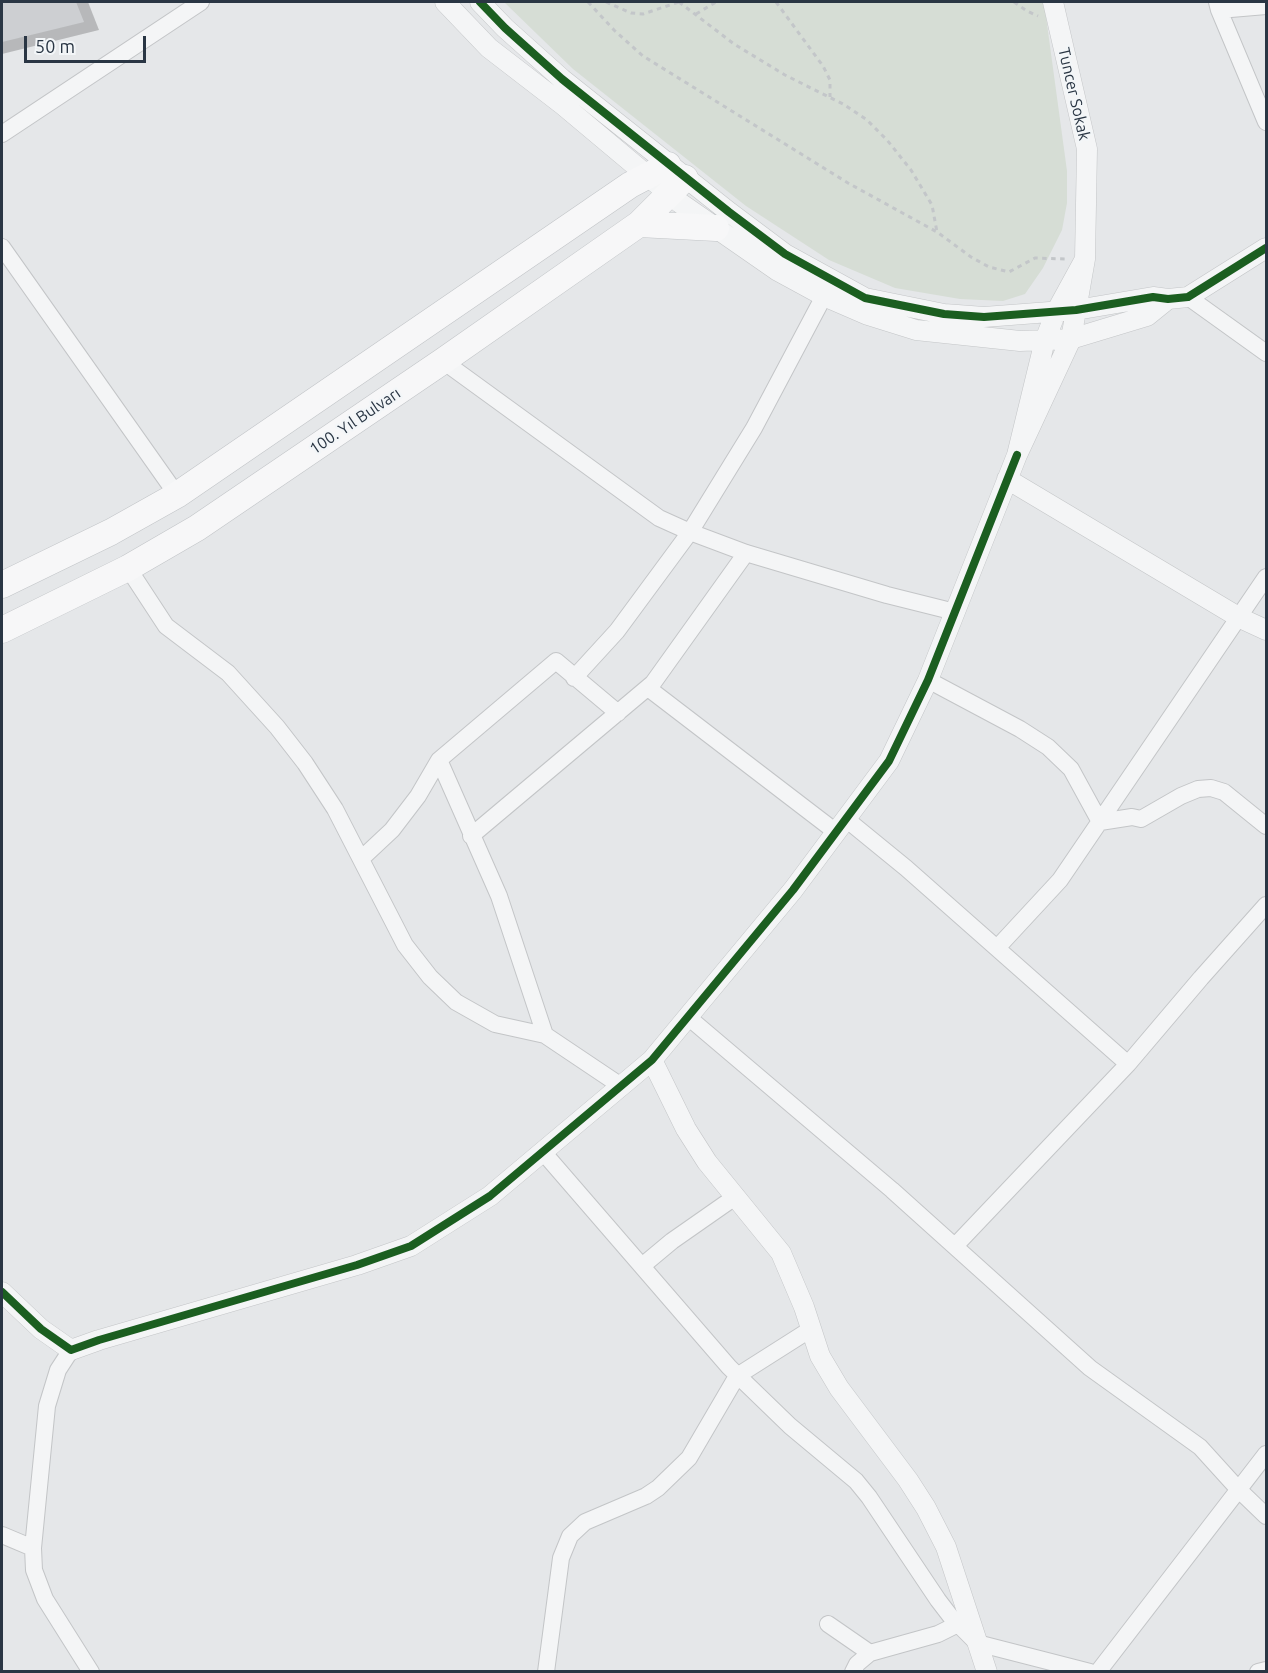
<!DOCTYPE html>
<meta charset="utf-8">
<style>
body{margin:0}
#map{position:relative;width:1268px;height:1673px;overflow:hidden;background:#e5e7e9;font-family:Ubuntu,sans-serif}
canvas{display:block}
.frame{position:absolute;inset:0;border:3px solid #2a3644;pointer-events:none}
.scale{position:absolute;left:24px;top:36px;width:122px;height:27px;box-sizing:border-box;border:3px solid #2a3644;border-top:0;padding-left:8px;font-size:18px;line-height:21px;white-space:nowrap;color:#2a3644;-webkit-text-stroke:4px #f3f6f8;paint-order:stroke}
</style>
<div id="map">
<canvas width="1268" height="1673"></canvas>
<div class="frame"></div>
<div class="scale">50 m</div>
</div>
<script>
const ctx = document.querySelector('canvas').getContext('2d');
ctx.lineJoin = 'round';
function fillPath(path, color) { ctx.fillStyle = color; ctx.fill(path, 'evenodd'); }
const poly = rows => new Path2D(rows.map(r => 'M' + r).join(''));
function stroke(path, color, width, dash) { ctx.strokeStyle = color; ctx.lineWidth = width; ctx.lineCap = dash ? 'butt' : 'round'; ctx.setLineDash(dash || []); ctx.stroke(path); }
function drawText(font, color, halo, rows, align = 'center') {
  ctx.font = font + ' Ubuntu,sans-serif'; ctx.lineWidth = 4.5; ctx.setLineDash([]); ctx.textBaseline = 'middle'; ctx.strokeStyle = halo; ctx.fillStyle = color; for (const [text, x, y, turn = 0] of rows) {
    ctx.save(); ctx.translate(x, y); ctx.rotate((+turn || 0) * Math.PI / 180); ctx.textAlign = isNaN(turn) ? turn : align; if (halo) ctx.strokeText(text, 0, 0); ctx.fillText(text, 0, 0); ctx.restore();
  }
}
fillPath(poly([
 [504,2,1044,2,1067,171,1067,203,1062,230,1043,268,1025,294,1003,301,960,299,895,288,829,260,746,206,573,69]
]), '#d6ddd5');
fillPath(poly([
 [2,2,88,2,99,30,2,54]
]), '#0003');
fillPath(poly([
 [2,2,76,2,84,22,2,42]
]), '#cdcfd2');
const minor = poly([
 [1217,2,1219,10,1266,122],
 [1219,10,1266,6],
 [2,134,201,2],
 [2,247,177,495],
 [1188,297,1266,353],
 [443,361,659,518,690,532,746,553,887,595,955,612],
 [128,568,166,626,228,673,277,727,305,763,335,809,405,945,430,977,456,1002,495,1024,545,1035,621,1086],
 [574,678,617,631,690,532,754,428,824,296],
 [928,680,1020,729,1048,747,1071,769,1100,822,1132,817,1141,819,1181,796,1198,789,1211,788,1224,792,1266,826],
 [648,688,836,832],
 [439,760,499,896,545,1035],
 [846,819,906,868,1128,1064],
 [471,836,653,683,746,553],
 [361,859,392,830,418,796,439,760,556,661,618,713],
 [997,948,1060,880,1266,577],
 [688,1017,892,1190,1090,1368,1200,1447,1239,1490,1266,1516],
 [543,1152,729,1367,790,1426,856,1481,869,1497,938,1600,951,1617,977,1643,1090,1672],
 [955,1246,1128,1064,1201,978,1266,905],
 [642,1266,672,1241,735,1197],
 [71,1350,58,1370,47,1406,33,1548,34,1570,45,1599,91,1672],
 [2,1535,33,1548],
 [828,1624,870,1653],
 [546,1672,561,1558,570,1536,585,1522,646,1496,658,1488,689,1458,737,1376,811,1329],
 [853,1672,857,1664,870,1653,938,1634,958,1624],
 [1098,1672,1266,1454],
 [1258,1672,1266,1670]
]);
const tertiary = poly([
 [445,2,489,48,563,105,680,203,778,271,824,296,868,315,916,330,1020,341,1071,339,1147,316,1168,299],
 [480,2,505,28,562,79,729,212,785,254,865,298,944,314,984,317,1076,310,1153,297,1168,299,1188,297,1266,248],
 [1053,2,1087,149,1085,259],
 [1085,259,1071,339,1017,455,1045,340,1056,312,1085,259],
 [1007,479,1240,618,1266,630],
 [652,1060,686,1129,707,1162,781,1253,804,1307,820,1356,839,1388,908,1480,926,1508,946,1547,987,1672],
 [2,1292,41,1329,71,1350,99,1340,357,1265,411,1246,490,1196,652,1060,793,890,889,761,928,680,1017,455]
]);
const primary = poly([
 [639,224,716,228],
 [2,585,111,532,177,495,630,185,668,165],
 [2,630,128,568,197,528,443,361,639,224,685,178]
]);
stroke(minor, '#c3c5c7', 18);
stroke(tertiary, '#c3c5c7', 21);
stroke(primary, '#c1c4c7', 27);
stroke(poly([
 [588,2,614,30,643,56,848,183,937,232,971,257,989,267,1009,272,1035,258,1065,259],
 [606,2,631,13,643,14,679,2],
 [679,2,734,44,785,75,843,104,867,120,887,140,911,170,932,205,937,232],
 [776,2,823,66,830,80,830,97],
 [1014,2,1027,11,1038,16],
 [696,14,716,2]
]), '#c3c6c9', 3, [4.5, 4.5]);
stroke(minor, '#f4f5f6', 16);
stroke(tertiary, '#f4f5f6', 20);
stroke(primary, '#f7f7f8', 26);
stroke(poly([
 [480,2,505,28,562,79,729,212,785,254,865,298,944,314,984,317,1076,310,1153,297,1168,299,1188,297,1266,248],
 [2,1292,41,1329,71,1350,99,1340,357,1265,411,1246,490,1196,652,1060,793,890,889,761,928,680,1017,455]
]), '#1b5e20', 8);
drawText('16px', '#2a3644', '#f3f6f8', [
 ["Tuncer Sokak",1074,94,77],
 ["100. Yıl Bulvarı",355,421,-34]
]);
</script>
